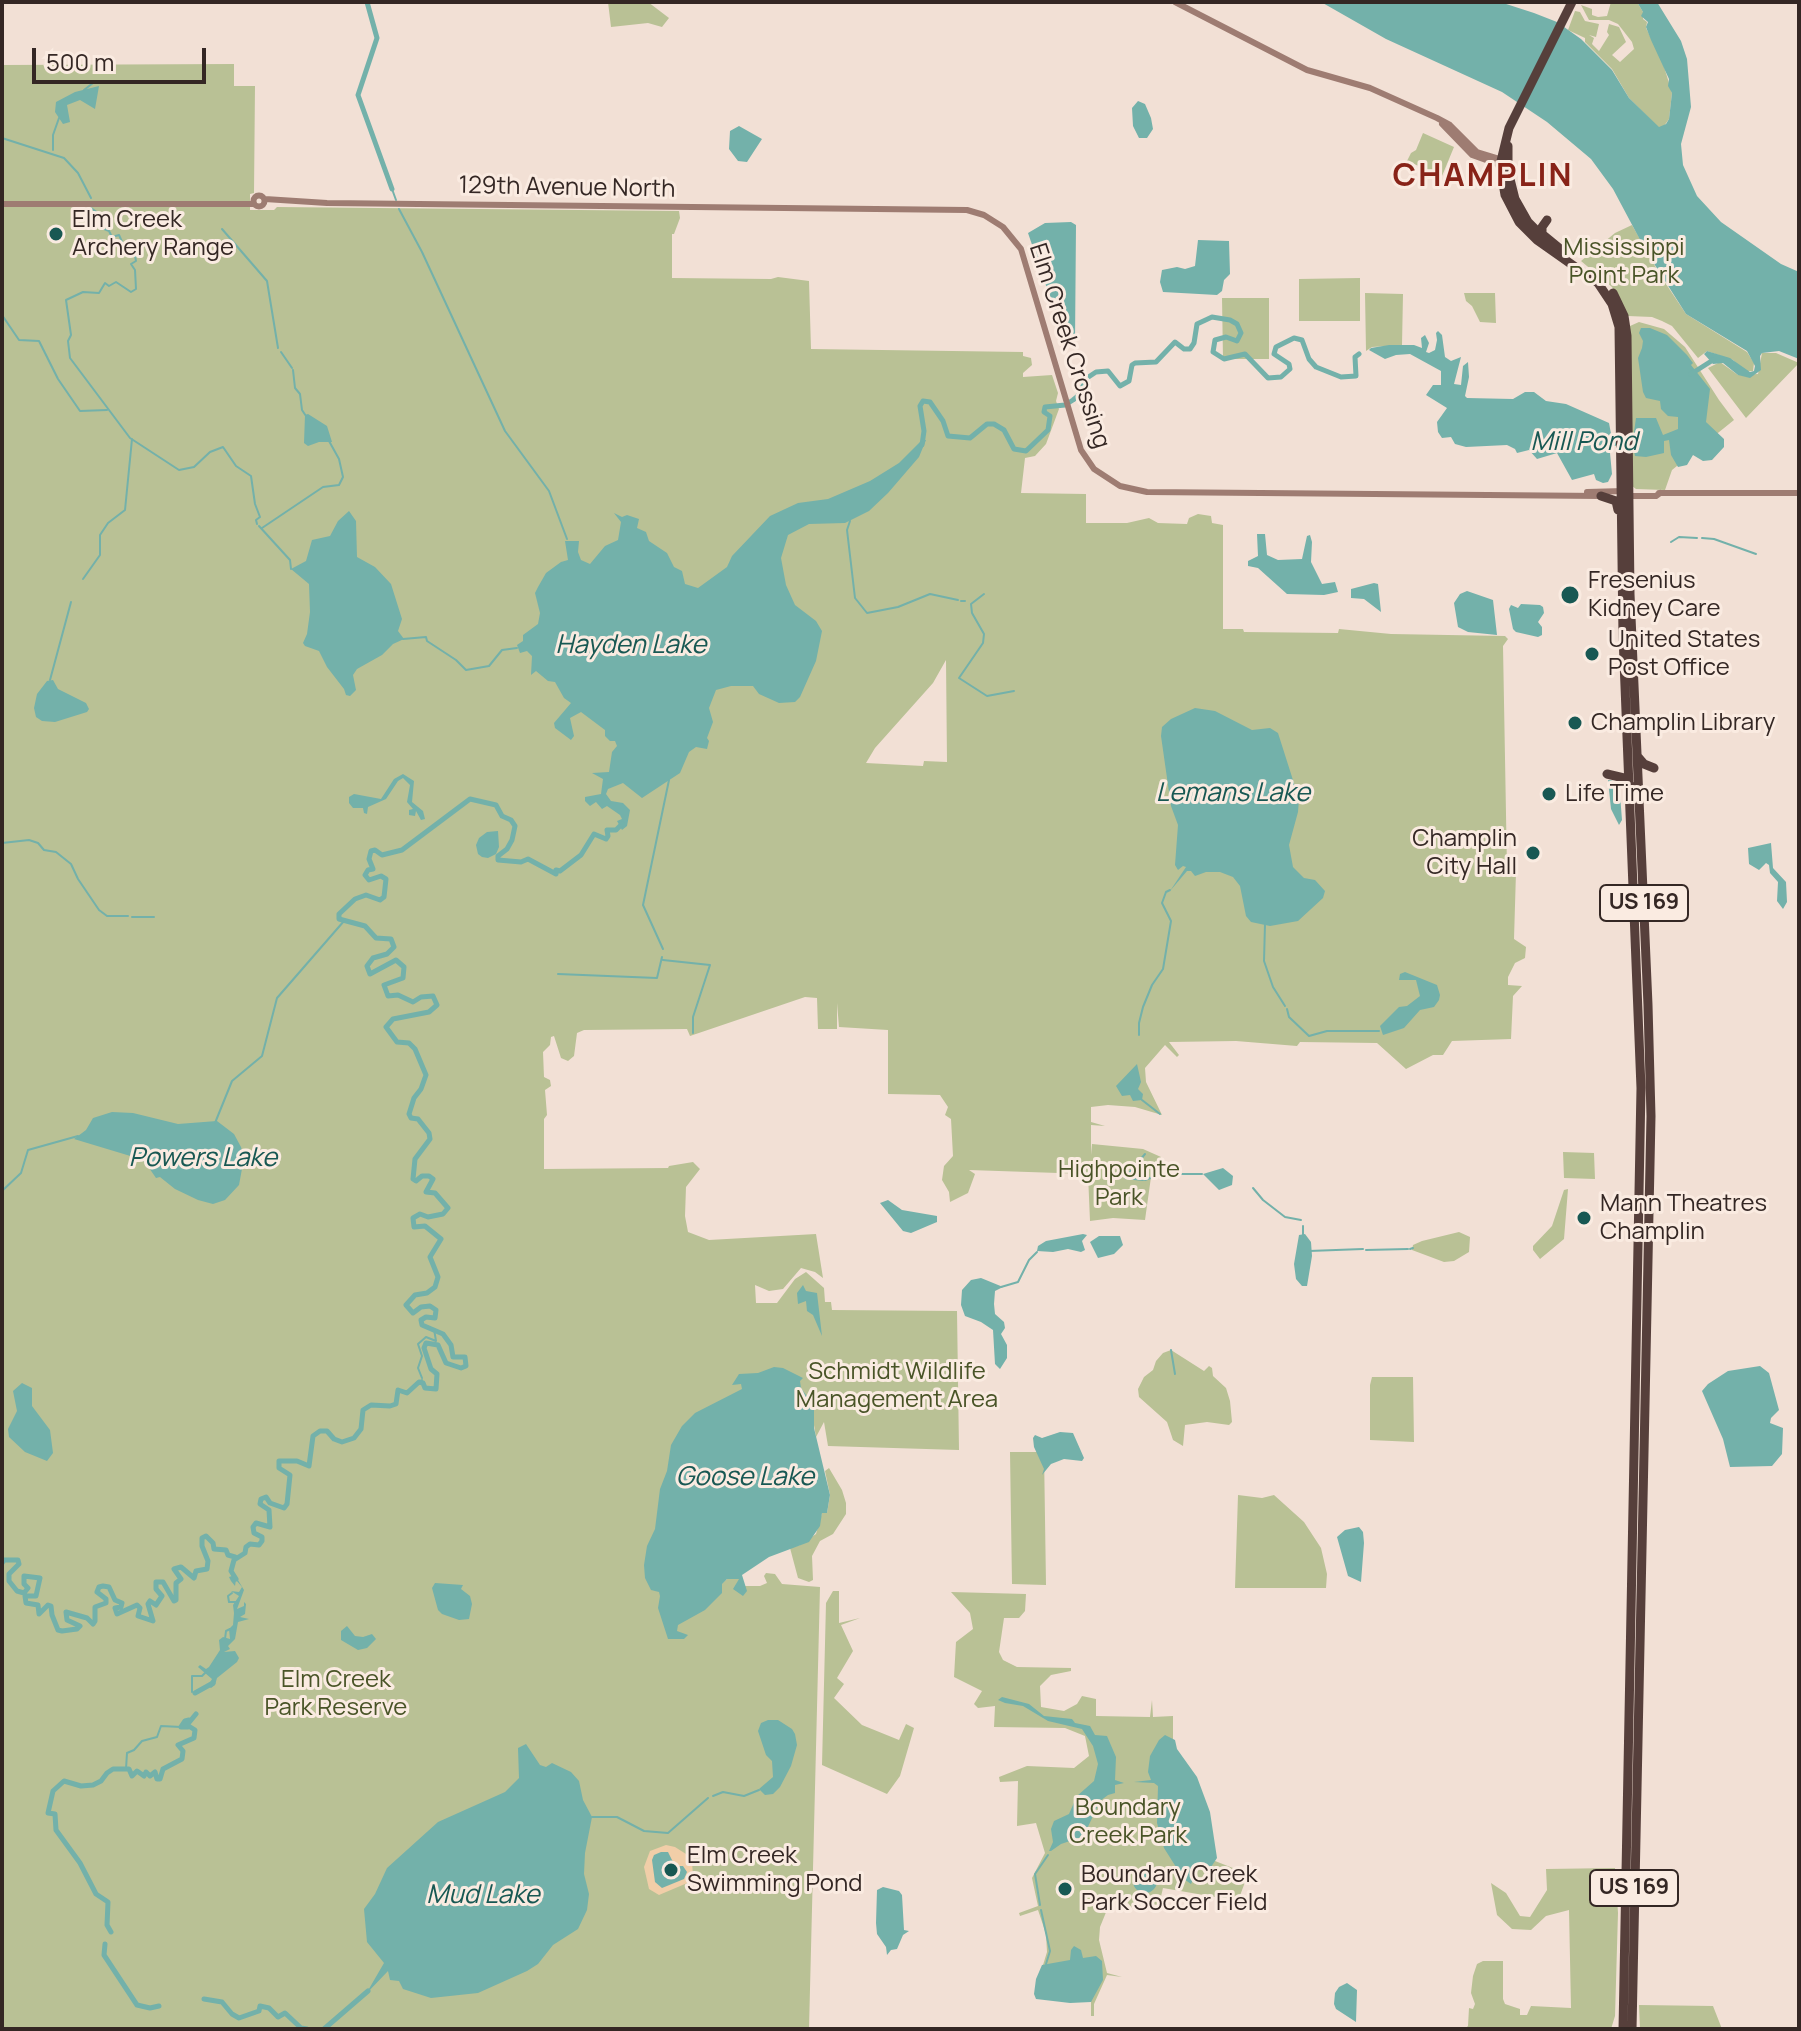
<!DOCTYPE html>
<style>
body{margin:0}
#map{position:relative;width:1801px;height:2031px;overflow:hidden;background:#f2e0d5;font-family:Manrope,sans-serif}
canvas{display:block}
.frame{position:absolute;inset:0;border:4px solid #342724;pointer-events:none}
.scale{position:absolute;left:32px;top:48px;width:174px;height:36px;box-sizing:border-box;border:4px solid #342724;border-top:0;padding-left:10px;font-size:24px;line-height:28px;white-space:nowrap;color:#342724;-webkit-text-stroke:6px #faebe1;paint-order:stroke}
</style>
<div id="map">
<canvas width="1801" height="2031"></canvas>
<div class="frame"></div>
<div class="scale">500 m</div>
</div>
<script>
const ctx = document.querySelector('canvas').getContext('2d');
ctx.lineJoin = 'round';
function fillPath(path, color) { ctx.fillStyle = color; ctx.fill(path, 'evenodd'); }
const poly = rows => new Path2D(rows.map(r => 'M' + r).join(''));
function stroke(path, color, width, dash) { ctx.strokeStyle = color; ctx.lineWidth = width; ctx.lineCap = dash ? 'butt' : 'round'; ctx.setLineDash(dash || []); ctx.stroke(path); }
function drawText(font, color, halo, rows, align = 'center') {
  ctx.font = font + ' Manrope,sans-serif'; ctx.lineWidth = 6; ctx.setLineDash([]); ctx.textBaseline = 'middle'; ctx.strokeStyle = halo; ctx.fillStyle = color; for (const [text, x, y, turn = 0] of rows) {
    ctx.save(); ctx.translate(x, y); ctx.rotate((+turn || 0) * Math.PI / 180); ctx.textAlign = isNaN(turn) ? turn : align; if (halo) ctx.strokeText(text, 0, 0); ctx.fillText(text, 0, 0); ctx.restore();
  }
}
fillPath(poly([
 [608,2,648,2,669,18,662,27,648,23,611,27],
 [1611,2,1637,2,1643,12,1643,19,1647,22,1646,28,1662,60,1672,93,1669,119,1664,126,1659,128,1629,98,1612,69,1585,42,1585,38,1568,30,1575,11,1580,12,1585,21,1599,24,1596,37,1589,35,1594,38,1592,44,1599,51,1609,35,1607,32,1609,24,1619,27,1626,42,1612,55,1620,62,1634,49,1632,42,1618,24,1609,20,1589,20,1581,5,1592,9,1592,15,1598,17,1607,16],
 [234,64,234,86,255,86,254,193,250,194,250,210,274,210,277,207,679,211,680,218,674,234,672,234,672,278,771,279,778,277,809,281,811,349,1023,352,1023,356,1031,358,1032,365,1023,373,1023,377,1052,375,1058,393,1056,401,1059,409,1046,444,1035,456,1025,458,1021,493,1086,494,1086,523,1127,523,1149,518,1158,523,1187,524,1189,518,1198,514,1211,516,1212,523,1223,525,1223,629,1243,629,1244,632,1338,633,1339,629,1391,634,1505,636,1508,639,1503,646,1507,870,1516,872,1514,939,1526,947,1525,958,1515,963,1508,977,1508,985,1522,986,1513,996,1511,1039,1452,1041,1443,1055,1433,1055,1406,1069,1377,1043,1300,1042,1297,1046,1236,1041,1169,1042,1179,1055,1177,1057,1165,1045,1145,1068,1146,1082,1162,1115,1135,1107,1108,1105,1091,1107,1091,1122,1105,1126,1091,1125,1091,1155,1092,1144,1143,1149,1161,1157,1151,1177,1145,1220,1113,1218,1090,1221,1088,1174,969,1170,975,1174,968,1193,950,1202,949,1192,942,1180,944,1166,953,1156,951,1119,945,1115,948,1107,940,1095,888,1094,888,1030,839,1027,837,1003,837,1029,818,1029,817,998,805,997,690,1036,687,1029,584,1030,577,1033,574,1056,568,1061,561,1058,554,1036,551,1037,550,1045,543,1052,544,1077,550,1080,551,1086,545,1090,547,1115,544,1119,544,1169,668,1168,669,1166,693,1162,700,1169,686,1187,685,1216,688,1232,709,1240,816,1234,823,1278,815,1272,801,1268,783,1289,769,1291,755,1285,756,1303,777,1303,795,1279,806,1272,824,1288,825,1302,831,1302,832,1310,957,1311,959,1450,828,1446,824,1422,816,1437,813,1419,661,1591,674,1633,677,1623,727,1579,733,1577,740,1579,736,1586,760,1586,767,1583,764,1576,766,1573,775,1574,782,1584,820,1587,809,2029,2,2029,2,65],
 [946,660,947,762,924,761,923,766,866,763,875,748,933,683],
 [1423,133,1454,147,1442,176,1407,161,1411,153,1416,150],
 [1632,225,1660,275,1686,314,1747,352,1754,363,1753,371,1745,371,1733,360,1707,351,1698,358,1672,326,1662,321,1652,317,1628,316,1612,287,1581,261,1615,233],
 [1360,278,1360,321,1299,321,1299,279],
 [1365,293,1403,294,1402,345,1372,347,1366,351],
 [1464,293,1495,293,1496,323,1480,322,1472,306,1466,301],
 [1222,298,1269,298,1269,359,1223,359],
 [1639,322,1664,329,1685,347,1719,400,1734,420,1672,470,1665,490,1636,489,1632,486,1630,326],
 [1762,353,1776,353,1799,363,1746,418,1708,368,1720,362,1738,375,1758,374],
 [1563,1152,1594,1153,1595,1179,1564,1178],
 [1568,1189,1564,1239,1540,1259,1533,1250,1533,1246,1552,1226,1564,1190],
 [1459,1232,1470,1237,1469,1252,1454,1261,1444,1262,1412,1250,1413,1245,1422,1241],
 [1171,1350,1204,1371,1209,1366,1212,1368,1213,1376,1226,1388,1230,1401,1232,1422,1229,1425,1207,1422,1185,1425,1183,1446,1173,1440,1167,1422,1139,1397,1138,1389,1144,1377,1153,1370,1156,1361,1163,1353],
 [1372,1377,1413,1377,1414,1442,1370,1440,1370,1385],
 [1010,1452,1044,1452,1046,1585,1012,1584],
 [829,1468,842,1490,846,1503,846,1514,833,1534,820,1541,812,1556,813,1580,809,1582,798,1578,790,1548,800,1545,816,1534,822,1513,827,1513,830,1495,825,1471],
 [1238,1495,1262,1498,1274,1495,1304,1522,1321,1548,1327,1574,1326,1588,1235,1588],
 [833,1591,839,1591,839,1623,860,1618,841,1625,853,1651,837,1678,844,1684,834,1698,862,1725,899,1740,906,1724,914,1728,900,1776,887,1794,822,1765,826,1603],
 [951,1592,1026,1594,1025,1611,1019,1618,1004,1618,999,1652,1003,1660,1017,1667,1071,1668,1071,1671,1051,1675,1040,1686,1041,1707,1064,1711,1077,1704,1082,1696,1096,1699,1096,1716,1150,1717,1152,1700,1153,1717,1173,1716,1173,1742,1210,1859,1248,1874,1238,1901,1163,1888,1159,1905,1150,1904,1133,1909,1123,1897,1109,1905,1100,1927,1099,1940,1107,1973,1122,1977,1107,1975,1094,2004,1094,2016,1091,2016,1091,2001,1036,1988,1047,1952,1046,1934,1038,1910,1020,1916,1019,1913,1038,1906,1032,1878,1045,1853,1036,1823,1017,1826,1018,1781,1000,1782,999,1777,1027,1766,1074,1768,1089,1756,1085,1736,1065,1728,994,1727,995,1706,978,1708,974,1704,982,1691,954,1677,956,1642,973,1629,970,1613],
 [1615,1868,1618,1913,1615,2016,1611,2029,1465,2029,1468,2026,1469,2008,1473,2009,1475,2004,1471,1993,1473,1976,1477,1964,1483,1961,1503,1961,1503,1999,1505,2004,1520,2009,1520,2015,1527,2015,1531,2006,1571,2008,1569,1910,1546,1916,1531,1930,1512,1929,1497,1915,1491,1883,1506,1893,1520,1916,1530,1917,1547,1890,1546,1869],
 [1639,2005,1713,2006,1722,2029,1640,2029]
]), '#b9c195');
fillPath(poly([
 [666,1845,675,1847,686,1854,692,1862,693,1876,692,1881,659,1895,649,1889,644,1867,650,1851]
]), '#f1cea8');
fillPath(poly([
 [1321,2,1500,2,1534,13,1557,22,1581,39,1612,70,1629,98,1659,127,1666,124,1669,119,1672,93,1668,86,1669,79,1651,40,1646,27,1648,22,1641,16,1643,12,1637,2,1657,2,1681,41,1687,59,1691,107,1681,144,1683,165,1697,196,1721,222,1781,264,1799,272,1799,359,1779,351,1762,353,1760,356,1761,370,1750,378,1738,375,1723,363,1713,364,1704,354,1707,351,1730,358,1750,372,1754,371,1755,366,1747,351,1686,314,1646,251,1613,189,1591,159,1547,122,1502,92,1386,39],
 [99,86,95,109,80,100,67,105,70,122,63,124,55,112,56,102,75,92],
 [1138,101,1145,104,1151,118,1153,129,1147,138,1139,138,1133,126,1132,108],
 [739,126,762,139,747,162,738,161,729,149,730,131],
 [1071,222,1076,225,1075,342,1072,343,1060,334,1056,315,1028,233,1045,223],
 [1198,240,1229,241,1230,274,1224,280,1222,291,1217,295,1163,292,1160,282,1162,270,1177,267,1185,269,1195,266],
 [1641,328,1650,328,1667,335,1687,355,1693,363,1691,365,1710,389,1706,422,1724,439,1724,447,1712,460,1703,461,1693,455,1687,465,1678,467,1671,455,1669,440,1664,441,1664,453,1646,457,1635,456,1633,445,1613,446,1610,453,1612,474,1608,482,1603,483,1596,480,1594,474,1572,480,1557,453,1537,459,1529,450,1517,453,1515,449,1507,445,1466,447,1455,444,1451,437,1442,438,1438,432,1437,422,1447,408,1426,395,1433,385,1441,385,1441,371,1410,354,1396,355,1385,359,1369,350,1371,348,1389,345,1414,345,1422,348,1421,338,1425,335,1429,343,1426,352,1429,353,1435,350,1437,340,1436,333,1438,331,1442,335,1445,357,1451,361,1461,357,1454,384,1461,385,1463,366,1468,362,1469,377,1465,396,1467,398,1513,399,1525,392,1534,392,1546,401,1566,404,1609,423,1612,439,1627,441,1633,439,1636,418,1656,418,1663,435,1678,429,1678,417,1668,416,1661,409,1660,401,1646,398,1643,392,1638,358,1642,348,1643,341,1639,333],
 [308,414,327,426,332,442,319,442,308,446,304,443,305,415],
 [922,440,926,440,919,457,888,493,869,511,845,523,809,524,788,535,781,558,786,585,795,605,816,621,822,631,816,661,800,697,795,702,779,703,759,694,753,686,731,686,716,690,709,708,713,722,707,738,709,741,707,749,696,747,689,752,680,773,642,798,623,783,608,789,606,794,611,801,623,803,630,810,627,826,622,830,617,821,622,819,620,815,607,806,602,809,596,802,590,806,585,801,585,797,601,794,603,779,592,773,609,772,612,752,617,746,615,741,610,741,605,736,605,730,581,712,570,718,574,736,571,740,555,728,554,723,571,703,564,698,555,682,548,681,536,671,531,675,532,656,527,651,520,653,517,645,523,641,523,635,538,624,540,613,535,593,538,587,546,573,561,562,568,560,565,541,579,541,578,552,581,560,590,564,605,546,618,540,621,522,614,513,622,517,627,515,639,519,637,528,646,532,649,541,667,553,674,567,682,571,685,584,698,588,727,567,732,556,770,516,798,503,828,499,870,481,899,463],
 [349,511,356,521,357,557,375,567,391,584,402,619,398,631,404,639,393,644,382,655,357,669,353,675,356,690,350,696,346,695,344,689,327,667,319,651,305,646,303,643,307,634,310,612,309,584,291,569,306,561,312,540,330,536,338,521],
 [1257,534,1265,534,1267,555,1278,560,1302,559,1307,536,1310,535,1312,542,1311,562,1322,584,1335,582,1338,592,1324,595,1287,594,1258,568,1248,566,1248,561,1258,556],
 [1374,583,1378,584,1381,612,1364,599,1351,598,1351,589],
 [1467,591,1493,600,1497,635,1468,632,1458,627,1454,603,1460,594],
 [1521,604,1540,605,1543,607,1544,613,1538,622,1542,627,1542,635,1538,637,1516,632,1513,629,1509,609,1511,605,1518,608],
 [53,680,58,689,86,703,89,709,87,712,55,722,42,721,36,717,34,708,37,694,47,681],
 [1195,708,1215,711,1252,730,1270,728,1278,733,1299,799,1298,812,1289,845,1293,867,1304,878,1315,880,1325,891,1323,898,1298,921,1270,926,1251,922,1246,916,1240,886,1233,877,1220,872,1206,872,1195,876,1191,871,1187,871,1170,891,1186,867,1183,866,1178,870,1175,865,1178,825,1171,806,1161,736,1162,727,1171,719],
 [403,774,414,781,412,802,423,811,425,819,421,820,416,811,415,816,409,815,409,810,413,809,407,802,410,785,403,778,398,781,386,799,368,807,367,814,364,813,363,808,353,808,349,803,349,797,354,794,381,799,394,779],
 [1608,780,1619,782,1622,820,1619,825,1611,809],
 [498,831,499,847,496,854,488,858,482,857,478,854,476,845,479,838,487,832],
 [1771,843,1773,868,1786,882,1787,902,1783,909,1777,901,1778,882,1770,873,1769,865,1766,863,1759,870,1749,864,1748,848],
 [1405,972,1437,985,1440,995,1439,1000,1434,1007,1420,1010,1404,1028,1383,1035,1380,1026,1399,1007,1407,1006,1420,996,1416,980,1399,980,1400,974],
 [1137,1064,1141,1082,1138,1089,1143,1094,1142,1100,1133,1101,1130,1095,1122,1096,1116,1086],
 [112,1112,133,1113,178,1124,217,1121,234,1134,241,1147,244,1158,239,1185,225,1200,213,1204,198,1200,175,1189,160,1177,156,1178,145,1162,137,1158,74,1139,86,1130,93,1118],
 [1223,1168,1233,1176,1232,1185,1219,1190,1203,1174],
 [888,1200,902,1210,937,1216,937,1222,911,1233,903,1231,880,1203],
 [1083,1234,1087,1235,1082,1241,1085,1250,1081,1252,1068,1249,1053,1252,1037,1251,1038,1246,1046,1241],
 [1305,1234,1311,1242,1312,1256,1307,1286,1302,1286,1296,1279,1294,1264,1299,1235],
 [1099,1236,1120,1236,1123,1245,1114,1254,1098,1258,1090,1242],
 [981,1278,1003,1287,995,1291,994,1304,995,1314,1004,1322,1005,1328,1001,1334,1007,1345,1007,1358,1000,1369,995,1364,993,1330,981,1322,965,1316,961,1305,962,1290,971,1280],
 [803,1285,806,1291,817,1293,822,1336,813,1315,807,1311,806,1301,798,1304,797,1293],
 [1760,1366,1769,1373,1779,1410,1771,1418,1770,1423,1783,1428,1782,1454,1772,1466,1730,1467,1723,1439,1702,1391,1708,1384,1728,1371],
 [774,1367,783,1368,803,1378,800,1381,801,1388,814,1406,814,1428,830,1495,827,1513,822,1513,820,1526,809,1542,769,1557,742,1575,747,1591,743,1596,733,1589,739,1579,727,1579,722,1584,722,1593,705,1610,678,1625,677,1631,688,1635,684,1639,668,1639,658,1608,660,1596,659,1592,651,1590,645,1578,644,1565,647,1546,655,1529,660,1489,667,1471,671,1445,682,1426,695,1413,742,1389,741,1384,732,1385,739,1374,758,1373],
 [22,1383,32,1388,32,1406,50,1430,53,1453,47,1461,25,1452,9,1437,8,1429,17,1411,13,1391],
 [1060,1432,1073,1433,1084,1458,1082,1461,1064,1459,1051,1464,1042,1475,1044,1469,1034,1447,1033,1438,1035,1435,1042,1438],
 [1359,1527,1363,1532,1364,1543,1361,1582,1348,1576,1337,1537,1345,1530],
 [235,1575,244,1590,237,1609,244,1606,244,1602,246,1604,245,1614,240,1617,249,1619,238,1622,235,1639,228,1646,230,1649,224,1652,235,1651,239,1658,237,1662,217,1678,215,1685,211,1688,208,1686,212,1679,198,1667,200,1665,206,1669,209,1667,220,1650,219,1640,223,1637,230,1639,229,1629,233,1625,234,1613,233,1605,239,1596,231,1591,239,1592,242,1587,236,1580,235,1586,231,1581,229,1577],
 [435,1583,463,1585,461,1589,470,1596,472,1604,469,1619,459,1620,442,1614,438,1610,432,1588],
 [347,1626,355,1636,363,1637,372,1634,376,1639,367,1648,358,1650,341,1640,341,1631],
 [1002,1697,1029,1704,1044,1716,1072,1719,1075,1723,1090,1726,1095,1735,1107,1736,1116,1757,1115,1780,1124,1783,1115,1785,1115,1793,1108,1795,1100,1801,1086,1831,1079,1838,1061,1844,1051,1851,1049,1851,1053,1842,1051,1829,1054,1821,1069,1814,1077,1796,1094,1781,1098,1764,1093,1746,1082,1729,1048,1721,1023,1706,1005,1703,998,1700],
 [768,1720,778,1720,792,1729,795,1734,797,1745,791,1766,780,1787,773,1794,765,1795,759,1789,773,1777,772,1761,766,1755,758,1731,761,1723],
 [1165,1735,1175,1740,1177,1749,1197,1777,1210,1812,1217,1858,1211,1867,1197,1870,1191,1884,1174,1872,1176,1867,1164,1848,1157,1823,1158,1786,1154,1783,1134,1782,1151,1780,1148,1772,1150,1756,1159,1740],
 [526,1744,540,1765,546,1767,552,1763,571,1772,579,1781,583,1800,592,1817,585,1853,584,1874,589,1894,587,1910,578,1929,553,1945,538,1964,527,1971,478,1993,431,1998,403,1989,399,1981,390,1980,388,1971,366,1994,384,1963,367,1942,364,1909,375,1894,387,1868,438,1822,505,1792,519,1778,518,1748],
 [661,1852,668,1852,675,1866,683,1866,687,1872,684,1879,662,1888,655,1882,652,1860,654,1855],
 '1133 1881a12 12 0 1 1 24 0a12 12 0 1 1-24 0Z',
 [883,1887,899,1891,902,1895,904,1930,909,1931,903,1935,897,1949,891,1950,887,1955,886,1947,877,1934,876,1923,877,1890],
 [1074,1946,1081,1950,1083,1958,1096,1956,1102,1961,1103,1980,1091,2002,1070,2003,1036,1999,1034,1994,1036,1979,1042,1965,1070,1960,1071,1950],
 [1347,1983,1357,1990,1356,2022,1336,2009,1334,2004,1335,1993,1339,1987]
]), '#73b1aa');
stroke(poly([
 [84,90,93,83],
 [2,138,64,158,78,173,91,198],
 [53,150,53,135,59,118],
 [392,189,396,200],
 [91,208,98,213,100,222,96,223,97,226,109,231,112,237,119,235,123,244,134,250,136,261,131,264,135,270,136,289,131,292,116,282,109,286,105,283,99,293,83,292,66,300,71,335,68,341,70,358,130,438,179,470,194,467,210,452,223,447,236,466,251,476,255,504,260,517,256,520,257,524],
 [399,209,422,252,505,431,549,491,567,539],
 [222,229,267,281,278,348],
 [2,315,19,340,39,341,58,379,80,411,107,410],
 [281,352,292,368],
 [293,370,295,388,300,394,302,410,306,416],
 [850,521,847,530,855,598,867,613,898,607,930,594,958,600],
 [259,526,290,560,291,569],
 [262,528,323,487,339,485,343,477,339,459,329,441],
 [1702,538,1714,539,1756,554],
 [1671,542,1679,537,1697,538],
 [83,579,100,555,100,535,108,523,125,510,132,439],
 [984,594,971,604,972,613,984,634,983,643,959,678,987,696,1014,691],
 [961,601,965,601],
 [403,639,426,637,427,641,456,660,466,670,489,666,502,650,517,648],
 [50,680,71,602],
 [2,843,29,840,38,843,44,850,56,852,71,864,78,879,99,910,107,916,128,916],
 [132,917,154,917],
 [1265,924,1264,961,1273,987,1285,1006],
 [663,949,643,905,669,780],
 [663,960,710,965,693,1017,693,1033],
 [558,974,657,978,662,957],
 [1287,1009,1289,1017,1309,1036,1327,1031,1379,1031],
 [1139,1035,1139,1023,1143,1007,1152,985,1163,969,1171,921,1162,903,1166,892,1170,890],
 [1142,1100,1160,1114],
 [215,1123,232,1081,262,1056,277,998,344,921],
 [1179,1174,1202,1174],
 [1143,1180,1125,1178,1145,1154],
 [1145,1180,1153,1177],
 [1253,1188,1263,1200,1285,1217,1301,1220],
 [2,1191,21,1173,28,1150,78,1136],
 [1303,1226,1303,1236],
 [1410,1249,1413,1248],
 [1366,1250,1408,1249],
 [1309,1251,1363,1249],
 [1001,1287,1018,1282,1029,1260,1037,1252],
 [1171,1350,1175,1374],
 [422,1378,418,1368,422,1356,418,1344,426,1337,436,1341,434,1329],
 [419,1382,422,1380],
 [232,1593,228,1596,229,1602,237,1602],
 [225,1639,226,1631,230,1629],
 [192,1692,192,1676,202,1676,206,1672],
 [126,1769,127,1753,134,1750,142,1741,157,1737,161,1726,181,1727],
 [713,1796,723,1792,744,1796,759,1790],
 [592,1817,617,1817,644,1831,668,1833,708,1798],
 [1040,1905,1035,1874,1048,1855],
 [1041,1910,1050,1951,1046,1964]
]), '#73b1aa', 2);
stroke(poly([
 [367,2,377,38,358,95,392,189],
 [1691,374,1713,360],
 [922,445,924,431,920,406,923,401,930,402,943,421,948,436,970,438,987,424,994,424,1004,430,1014,449,1026,451,1048,430,1050,416,1044,412,1045,407,1065,405,1073,400,1078,396,1087,378,1096,372,1108,371,1120,386,1129,381,1132,365,1135,363,1156,362,1175,342,1184,349,1190,349,1194,343,1197,324,1212,317,1230,320,1237,324,1241,333,1237,341,1226,337,1215,340,1213,352,1224,359,1245,354,1268,378,1281,377,1290,369,1289,364,1274,354,1276,347,1294,338,1302,340,1309,359,1316,367,1341,377,1356,376,1355,357,1359,354],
 [2,1563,4,1560,18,1560,19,1564,9,1574,9,1581,17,1591,24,1593,28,1588,24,1584,24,1576,40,1578,36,1596,25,1596,26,1603,38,1605,39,1614,48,1605,51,1606,52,1615,58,1630,62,1631,77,1629,80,1626,67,1620,66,1612,87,1618,93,1624,95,1621,95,1607,106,1603,106,1599,97,1592,99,1587,103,1586,109,1587,115,1600,122,1603,121,1607,115,1608,117,1614,137,1605,140,1608,138,1616,153,1621,148,1604,150,1601,156,1605,162,1596,156,1589,156,1582,163,1582,174,1601,176,1600,176,1583,181,1579,174,1569,181,1567,194,1578,196,1571,207,1569,208,1561,202,1546,202,1538,206,1536,213,1543,214,1549,226,1550,228,1555,235,1557],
 [236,1579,231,1571,234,1560,245,1553,246,1547,250,1544,259,1545,262,1541,262,1537,254,1533,253,1527,256,1523,270,1527,269,1510,260,1504,261,1499,266,1497,270,1503,284,1508,287,1504,290,1475,279,1468,279,1461,297,1461,309,1466,313,1436,320,1431,327,1431,334,1439,342,1442,354,1438,361,1429,363,1410,371,1405,390,1406,396,1404,398,1390,407,1393,419,1382,423,1383,425,1388,436,1389,437,1374,431,1369,424,1348,426,1343,438,1345,446,1363,461,1368,466,1366,465,1357,453,1357,451,1345,443,1334,422,1325,421,1320,426,1317,435,1318,436,1310,430,1306,421,1307,413,1313,406,1305,415,1295,427,1293,435,1287,438,1277,430,1257,441,1239,425,1226,414,1227,413,1218,420,1214,428,1217,443,1214,448,1208,435,1193,426,1192,433,1179,429,1176,422,1176,416,1181,413,1179,415,1159,430,1139,429,1133,418,1119,411,1118,409,1114,414,1098,421,1089,426,1075,415,1049,409,1043,397,1042,386,1027,393,1019,429,1012,437,1005,433,996,421,997,413,1002,398,995,388,996,384,985,403,978,404,967,396,960,370,974,367,966,373,958,387,954,394,947,391,939,376,938,365,926,339,919,339,914,355,899,366,895,380,900,384,897,386,879,381,876,369,880,365,875,368,870,373,869,369,859,371,851,375,850,382,855,402,850,470,799,496,805,502,816,511,820,515,826,512,840,507,849,498,856,498,860,521,862,528,859,556,874,556,870,560,871,581,855,594,834,606,839,608,836,607,830,616,830,622,824],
 [195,1693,213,1683],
 [188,1727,181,1727,185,1721,189,1720],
 [111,1932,107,1925,108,1902,96,1894,80,1863,56,1830,55,1814,48,1813,53,1791,64,1781,81,1786,93,1785,101,1781,107,1773,113,1769,129,1769,132,1776,137,1771,144,1776,146,1772,150,1776,155,1772,157,1779,160,1779,163,1769,182,1759,183,1751,178,1745,194,1738,195,1730,187,1725,196,1714],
 [105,1944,104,1955,137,2005,150,2008,159,2006],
 [204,1999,222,2002,232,2014,239,2018,259,2011,260,2006,269,2008,278,2017,285,2013,301,2028,307,2029],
 [324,2029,368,1991]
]), '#73b1aa', 5);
stroke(poly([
 [1175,2,1307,70,1370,88,1437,118,1450,125,1477,152,1500,159],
 [1442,124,1472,155,1500,165],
 '253.5 201a5.5 5.5 0 1 1 11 0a5.5 5.5 0 1 1-11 0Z',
 [265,199,327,203,967,210,984,215,1003,227,1021,249,1081,450,1094,469,1120,486,1147,492,1601,496],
 [2,204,254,204],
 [1587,492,1624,491],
 [1659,493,1799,493],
 [1628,496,1656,496,1660,493]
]), '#9e7c72', 6);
stroke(poly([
 [1572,2,1509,128,1500,165,1505,195,1519,222,1537,240,1598,283,1612,304,1619,327,1623,636,1641,1088,1623,2029],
 [1508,146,1508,171,1515,199,1528,222,1545,239],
 [1547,220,1542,227,1542,234,1564,252],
 [1613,293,1624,316,1627,336,1630,594,1648,1005,1651,1116,1632,2029],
 [1601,496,1616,501,1618,510],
 [1638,757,1644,764,1654,768],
 [1607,774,1624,778,1630,785]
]), '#563f3b', 9);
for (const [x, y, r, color] of [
 [56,234,8,"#185853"],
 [1570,595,10,"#185853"],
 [1592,654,8,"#185853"],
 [1575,723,8,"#185853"],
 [1549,794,8,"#185853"],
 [1533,853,8,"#185853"],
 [1584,1218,8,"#185853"],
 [671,1870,8,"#185853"],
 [1065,1889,8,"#185853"]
]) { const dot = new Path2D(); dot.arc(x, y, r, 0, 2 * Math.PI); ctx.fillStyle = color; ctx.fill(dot); stroke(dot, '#faebe1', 3); }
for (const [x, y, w] of [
 [1644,903,88],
 [1634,1888,88]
]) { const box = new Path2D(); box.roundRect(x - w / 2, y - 18, w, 36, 6); ctx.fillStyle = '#faebe1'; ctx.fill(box); stroke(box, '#342724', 2); }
drawText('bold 22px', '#342724', null, [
 ["US 169",1644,903],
 ["US 169",1634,1888]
]);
drawText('24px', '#342724', '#faebe1', [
 ["129th Avenue North",567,188,1],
 ["Elm Creek Crossing",1069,346,72]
]);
drawText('24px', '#342724', '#faebe1', [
 ["Elm Creek",72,220],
 ["Archery Range",72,248],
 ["Fresenius",1588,581],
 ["Kidney Care",1588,609],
 ["United States",1608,640],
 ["Post Office",1608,668],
 ["Champlin Library",1591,723],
 ["Life Time",1565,794],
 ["Champlin",1517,839,"right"],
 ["City Hall",1517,867,"right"],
 ["Mann Theatres",1600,1204],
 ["Champlin",1600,1232],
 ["Elm Creek",687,1856],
 ["Swimming Pond",687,1884],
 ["Boundary Creek",1081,1875],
 ["Park Soccer Field",1081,1903]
], 'left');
drawText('24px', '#495427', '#faebe1', [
 ["Mississippi",1624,248],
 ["Point Park",1624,276],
 ["Highpointe",1119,1170],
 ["Park",1119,1198],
 ["Schmidt Wildlife",897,1372],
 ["Management Area",897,1400],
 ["Elm Creek",336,1680],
 ["Park Reserve",336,1708],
 ["Boundary",1128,1808],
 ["Creek Park",1128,1836]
]);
drawText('italic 26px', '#185853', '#faebe1', [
 ["Mill Pond",1584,443],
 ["Hayden Lake",631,646],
 ["Lemans Lake",1233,794],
 ["Powers Lake",203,1159],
 ["Goose Lake",745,1478],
 ["Mud Lake",483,1896]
]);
ctx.letterSpacing = '2px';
drawText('bold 32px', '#882318', '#faebe1', [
 ["CHAMPLIN",1483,177]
]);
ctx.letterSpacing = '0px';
</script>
